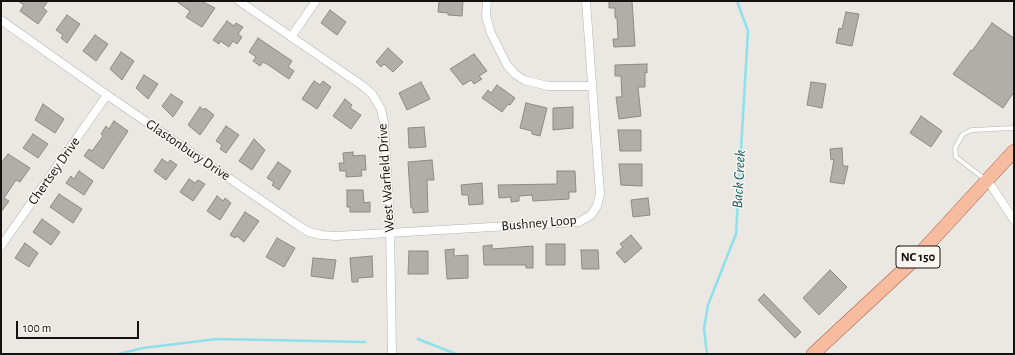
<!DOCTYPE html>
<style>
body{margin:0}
#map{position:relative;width:1015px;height:355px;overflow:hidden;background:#ebe7e3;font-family:"Alegreya Sans",sans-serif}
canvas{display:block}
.frame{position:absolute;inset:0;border:2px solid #141211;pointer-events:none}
.scale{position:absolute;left:16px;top:321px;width:123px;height:18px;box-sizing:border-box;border:2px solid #141211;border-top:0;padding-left:5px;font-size:12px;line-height:14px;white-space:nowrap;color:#141211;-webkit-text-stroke:3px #f9f5f0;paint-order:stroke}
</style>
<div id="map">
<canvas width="1015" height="355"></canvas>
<div class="frame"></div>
<div class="scale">100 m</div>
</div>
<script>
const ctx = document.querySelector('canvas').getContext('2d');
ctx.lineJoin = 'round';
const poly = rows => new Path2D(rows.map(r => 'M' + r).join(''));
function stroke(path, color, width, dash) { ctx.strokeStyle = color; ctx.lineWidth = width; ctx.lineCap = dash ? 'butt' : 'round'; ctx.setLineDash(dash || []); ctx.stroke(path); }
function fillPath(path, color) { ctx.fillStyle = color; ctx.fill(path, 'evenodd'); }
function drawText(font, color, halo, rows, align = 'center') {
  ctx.font = font + ' "Alegreya Sans",sans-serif'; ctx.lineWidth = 3; ctx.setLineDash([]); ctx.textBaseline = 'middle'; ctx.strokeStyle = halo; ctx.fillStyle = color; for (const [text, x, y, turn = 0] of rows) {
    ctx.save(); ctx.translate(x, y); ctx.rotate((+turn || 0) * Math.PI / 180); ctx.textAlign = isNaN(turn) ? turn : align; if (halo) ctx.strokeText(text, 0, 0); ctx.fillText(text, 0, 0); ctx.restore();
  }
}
stroke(poly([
 [418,339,456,354],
 [119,354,143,348,217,339,365,342],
 [707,354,704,328,708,305,736,234,748,31,737,1]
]), '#8ce1eb', 2.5);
const building = poly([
 [18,1,48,1,43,8,47,11,38,24,20,11,24,5,18,1],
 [176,1,201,1,215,8,202,27,186,17,190,11,176,1],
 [442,1,463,1,462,16,448,15,448,13,438,12,439,2,442,1],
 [609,1,632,1,635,46,614,47,613,39,618,39,617,18,615,18,615,8,609,8,609,1],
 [330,10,346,22,337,35,321,23,330,10],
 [846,12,859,14,852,46,836,43,839,28,842,29,846,12],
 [67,15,80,24,67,43,61,38,63,35,56,30,67,15],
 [227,21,234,26,236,23,243,27,238,34,242,37,237,44,233,41,229,47,220,41,219,44,213,40,227,21],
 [992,23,1014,38,1014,92,1003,108,953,74,971,50,972,51,992,23],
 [95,35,108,44,96,61,83,51,95,35],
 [258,38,292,61,288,67,294,71,289,79,267,64,263,62,260,66,253,61,256,57,249,52,258,38],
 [388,48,403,62,393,72,384,64,381,67,376,62,388,48],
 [121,52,134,61,122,80,110,69,121,52],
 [474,54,487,71,479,76,482,79,474,84,471,80,463,85,450,69,474,54],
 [647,64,647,73,645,72,645,87,638,87,641,116,619,119,616,97,622,97,621,76,615,76,615,65,647,64],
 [144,75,158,84,148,99,136,88,144,75],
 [314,81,320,85,323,81,331,87,317,109,302,99,314,81],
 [421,82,430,99,407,110,399,93,421,82],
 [811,82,826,84,822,108,807,105,811,82],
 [497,85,515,98,510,105,508,104,502,112,482,98,488,90,491,93,497,85],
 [171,94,183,102,173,117,162,106,171,94],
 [345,99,352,105,350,108,361,115,351,129,333,116,345,99],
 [526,103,547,108,540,136,532,134,532,131,520,128,526,103],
 [43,104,64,119,55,133,35,120,43,104],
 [200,107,204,110,205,108,214,115,200,135,188,125,200,107],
 [573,107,573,128,553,130,553,108,573,107],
 [921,116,942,131,931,147,910,133,921,116],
 [114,121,128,131,103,169,84,156,89,149,92,151,103,136,101,134,106,126,109,129,114,121],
 [226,126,239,135,226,153,220,149,222,145,216,141,226,126],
 [424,127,426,147,409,148,408,128,424,127],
 [618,130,641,130,641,151,620,151,618,130],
 [33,134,48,144,38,158,23,148,33,134],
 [254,139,265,150,252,170,239,161,254,139],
 [842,148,843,166,848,166,844,184,830,182,834,159,831,160,830,149,842,148],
 [353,152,353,156,365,155,366,170,361,170,362,176,346,177,346,171,340,171,339,163,344,163,343,153,353,152],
 [8,154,30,168,20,182,16,180,4,198,9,201,1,212,1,163,8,154],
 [162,159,168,163,170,160,177,165,166,180,154,171,162,159],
 [432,160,434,180,427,180,428,212,413,213,413,208,411,208,408,162,432,160],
 [278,162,291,171,279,190,272,185,274,182,267,178,278,162],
 [619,164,642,164,642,186,621,185,619,164],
 [79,171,93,181,84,195,66,183,71,176,74,179,79,171],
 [557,171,575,171,576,192,569,192,569,199,533,201,532,195,519,196,519,201,511,202,511,197,499,198,498,185,557,184,557,171],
 [189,179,195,183,198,180,205,184,193,201,180,192,189,179],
 [482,183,483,204,469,205,468,195,462,195,461,185,482,183],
 [347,190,363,190,364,203,370,202,370,212,350,212,350,207,347,207,347,190],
 [59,194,82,209,73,223,50,207,59,194],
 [217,196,223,201,225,198,231,203,220,220,207,211,217,196],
 [648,198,650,215,633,217,631,200,648,198],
 [245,212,259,221,244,242,237,236,235,238,230,235,245,212],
 [42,219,60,232,51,245,33,232,42,219],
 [631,235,642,248,625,263,616,253,623,247,620,244,631,235],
 [277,238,295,248,284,267,266,257,277,238],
 [25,243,38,253,29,267,15,258,25,243],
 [546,244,565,244,565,265,546,265,546,244],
 [492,245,492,249,533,246,533,268,526,268,526,265,484,265,483,246,492,245],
 [454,249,454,256,468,255,468,278,447,279,445,250,454,249],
 [581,250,598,250,599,269,582,269,581,250],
 [409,251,428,251,428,274,408,274,409,251],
 [372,256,373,277,358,278,358,282,352,282,350,258,372,256],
 [313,258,336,260,333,279,311,276,313,258],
 [830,270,847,287,819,315,803,298,830,270],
 [764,294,801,332,795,338,758,300,764,294]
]);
fillPath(building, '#b1ada9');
stroke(building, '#8d8985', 1);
const service = poly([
 [986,180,956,157,955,148,963,134,972,130,1014,128]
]);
const minor = poly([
 [239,1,363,86,372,94,381,109,384,123,390,222,392,354],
 [487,1,486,16,491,33,507,65,515,74,524,80,548,86,591,86],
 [1,20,107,95,299,226,309,232,321,235,336,236,579,222,591,215,597,206,600,194,586,1],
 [291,37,316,1],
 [988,181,1014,220],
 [1,246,107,95]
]);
const primary = poly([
 [813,354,913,261,1014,151]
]);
stroke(service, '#b6b3ae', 5);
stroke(minor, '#b6b3ae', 9);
stroke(primary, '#a46245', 14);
stroke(service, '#fff', 4);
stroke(minor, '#fff', 8);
stroke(primary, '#f7bba0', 13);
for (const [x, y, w] of [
 [918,257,44]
]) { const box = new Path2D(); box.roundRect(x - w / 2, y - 11, w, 22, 3); ctx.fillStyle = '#f9f5f0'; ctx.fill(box); stroke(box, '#141211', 1); }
drawText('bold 13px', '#141211', null, [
 ["NC 150",918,257]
]);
drawText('14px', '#141211', '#f9f5f0', [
 ["Glastonbury Drive",188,150,34],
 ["Chertsey Drive",54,171,-55],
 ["West Warfield Drive",386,178,-94],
 ["Bushney Loop",539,223,-5]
]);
drawText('italic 15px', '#125b62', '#f9f5f0', [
 ["Back Creek",739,179,-87]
]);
</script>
